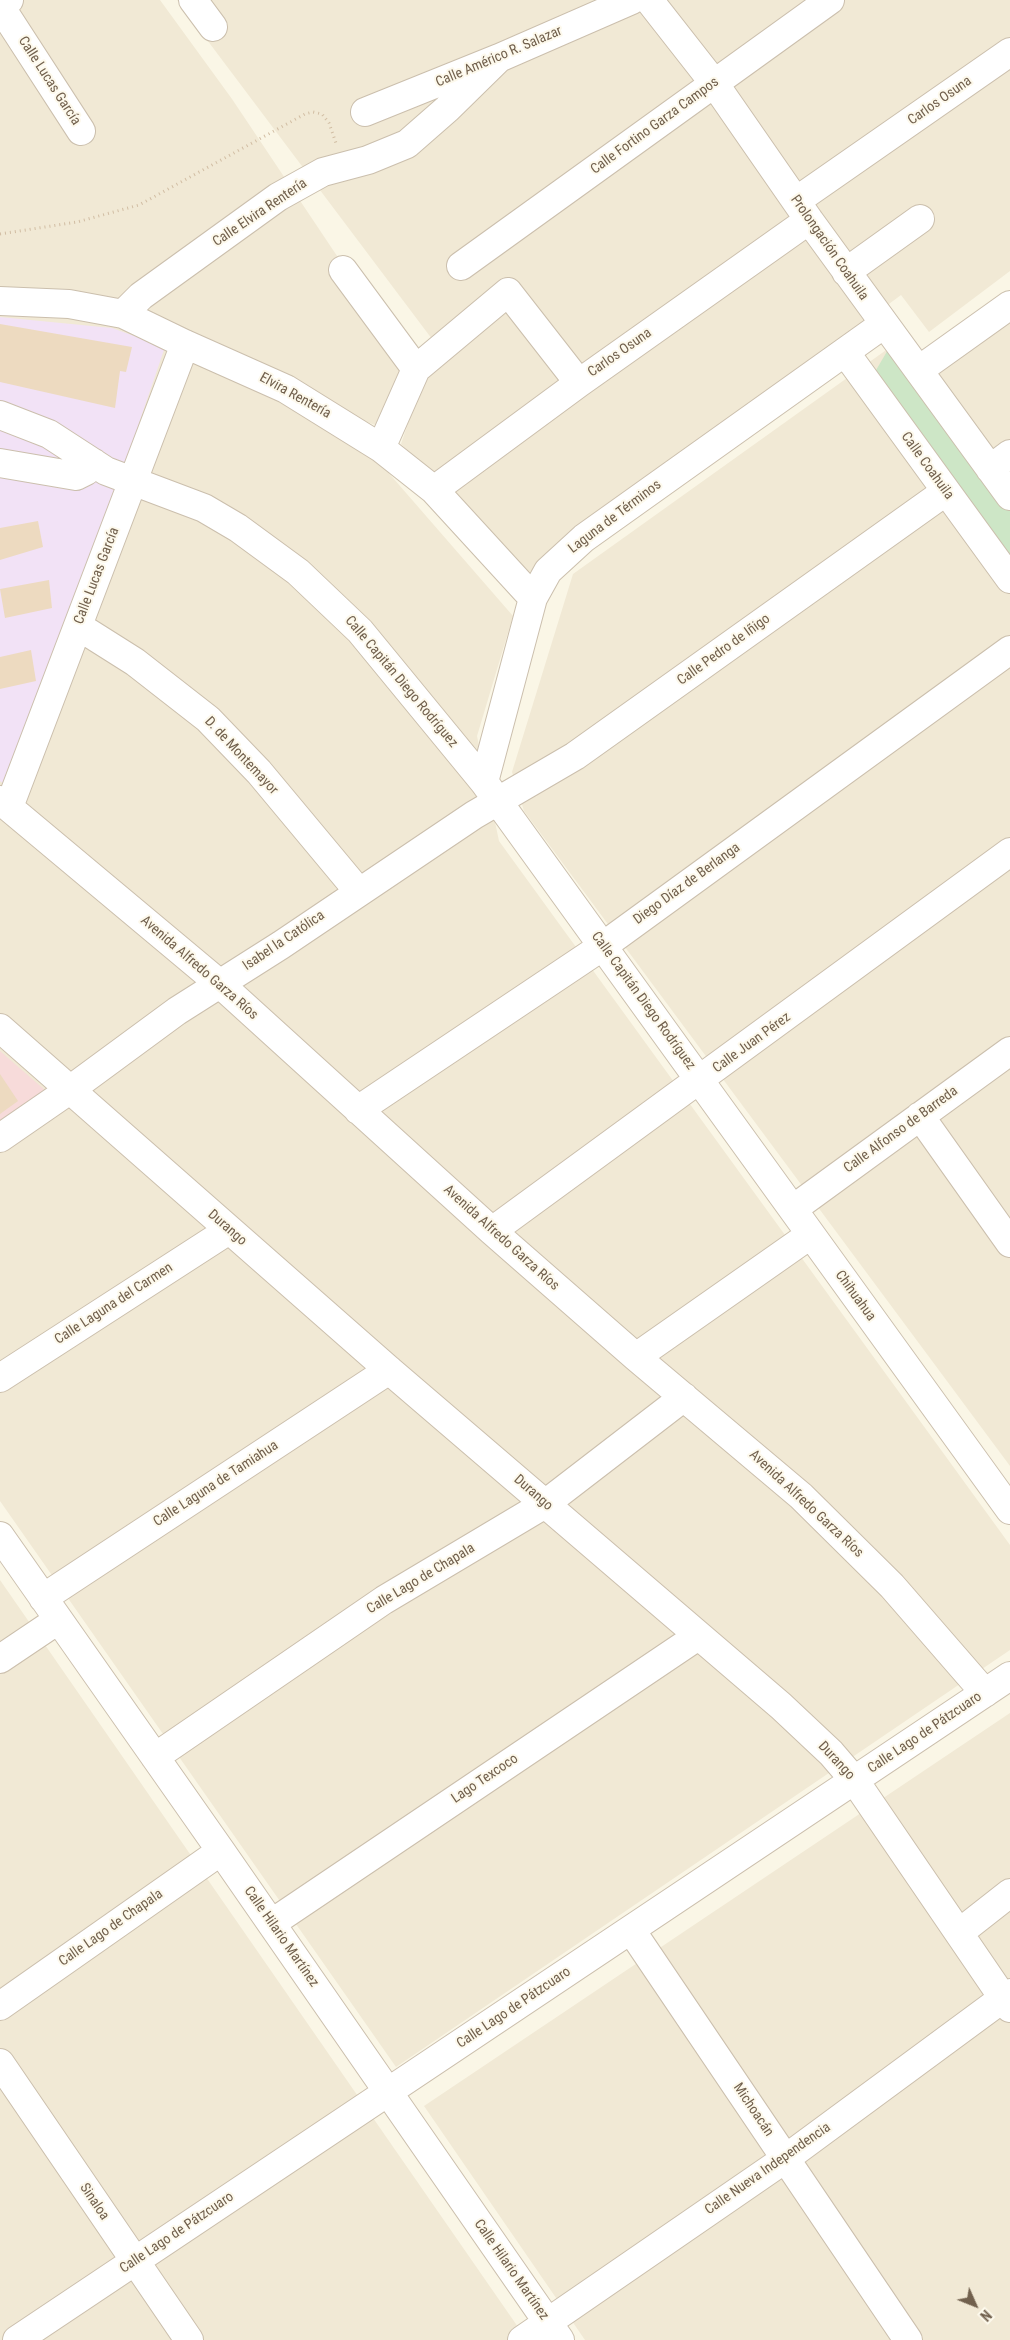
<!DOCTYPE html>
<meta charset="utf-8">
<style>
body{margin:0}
#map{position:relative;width:1010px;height:2340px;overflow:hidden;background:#faf6e6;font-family:"Roboto Condensed",sans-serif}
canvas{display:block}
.north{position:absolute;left:950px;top:2280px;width:50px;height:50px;-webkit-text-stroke:4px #fdf9ec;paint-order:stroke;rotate:134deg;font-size:14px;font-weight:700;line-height:20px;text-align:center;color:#71604d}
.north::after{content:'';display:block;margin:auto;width:18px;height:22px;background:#71604d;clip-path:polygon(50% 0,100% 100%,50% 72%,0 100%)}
</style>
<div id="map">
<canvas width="1010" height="2340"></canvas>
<div class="north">N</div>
</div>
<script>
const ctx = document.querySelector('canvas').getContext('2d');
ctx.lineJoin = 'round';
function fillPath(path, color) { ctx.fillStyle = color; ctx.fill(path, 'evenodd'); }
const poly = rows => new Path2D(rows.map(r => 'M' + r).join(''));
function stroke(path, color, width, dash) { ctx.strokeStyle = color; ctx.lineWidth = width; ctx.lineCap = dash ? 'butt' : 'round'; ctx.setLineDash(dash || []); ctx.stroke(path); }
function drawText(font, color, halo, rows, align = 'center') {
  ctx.font = font + ' "Roboto Condensed",sans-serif'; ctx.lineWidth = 4; ctx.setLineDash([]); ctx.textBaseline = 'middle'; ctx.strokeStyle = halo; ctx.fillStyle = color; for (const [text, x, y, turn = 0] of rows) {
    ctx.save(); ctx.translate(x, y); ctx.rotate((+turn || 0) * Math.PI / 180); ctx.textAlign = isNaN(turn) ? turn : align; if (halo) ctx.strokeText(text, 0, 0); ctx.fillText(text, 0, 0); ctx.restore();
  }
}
fillPath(poly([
 [0,0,160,0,232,99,410,365,378,426,126,334,288,403,380,463,513,616,477,736,499,841,1010,1545,1010,1650,396,2067,0,1501],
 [177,0,1010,0,1010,271,929,332,901,295,527,574,401,444,435,343],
 [1010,310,1010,1466,524,811,512,772,573,574,889,348,912,380],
 [0,1580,527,2340,0,2340],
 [1010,1713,1010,2340,585,2340,424,2106]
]), '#f1e9d5');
fillPath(poly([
 [0,317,112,328,165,347,13,792,0,781]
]), '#f2e2f6');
fillPath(poly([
 [0,1051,46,1091,0,1122]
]), '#f7dbda');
fillPath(poly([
 [889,348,927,395,1010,509,1010,574,872,377]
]), '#cde6c6');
fillPath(poly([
 [0,324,132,347,126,372,120,371,115,408,0,382],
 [38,521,43,547,0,560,0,528],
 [49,580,52,608,5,618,0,589],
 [31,650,36,681,0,689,0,657],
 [0,1074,18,1101,0,1114]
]), '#eddac0');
const minor = poly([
 [9,0,0,6,81,131],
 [193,0,213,27],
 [649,0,714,83,809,220,1010,496],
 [365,112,499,58,632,0],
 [796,201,1010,52],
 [461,266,830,0],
 [343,270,416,369],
 [846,272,920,219],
 [0,301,69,304,123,314,185,344,286,389,381,448,434,490,533,598],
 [123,314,141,296,278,197,323,172,368,160,407,144,447,109,499,58],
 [884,324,584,538,548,571,533,598,484,782,1010,1510],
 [845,352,1010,579],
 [919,370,1010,305],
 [0,415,49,434,106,471,204,508,238,528,298,572,360,631,484,782],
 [381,448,416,369,508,292,579,383],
 [0,463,76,476,86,471,94,463],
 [990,469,1010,454],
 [434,490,579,383,809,220],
 [78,626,135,662,208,719,259,772,359,892],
 [0,800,220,984,492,1231,636,1357,801,1496,892,1586,985,1693],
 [9,807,185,344],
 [0,1028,389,1370,781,1706,831,1753,855,1781,1010,2008],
 [358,1110,603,946,1010,650],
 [920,1116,1010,1243],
 [0,1138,71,1089,177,1011,281,945,474,815,575,756,945,492],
 [793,1209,1010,1051],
 [492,1231,1010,852],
 [636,1357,810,1235],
 [0,1378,229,1230],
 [0,1536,221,1851,560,2340],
 [43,1598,389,1370],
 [0,1659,58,1620],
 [155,1757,384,1600,545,1504,684,1397],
 [272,1923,698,1636],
 [631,1930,908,2340],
 [959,1933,1010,1893],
 [0,2006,221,1851],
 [0,2063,189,2340],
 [17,2340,1010,1676],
 [522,2340,785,2159,1010,1993]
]);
stroke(minor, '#cbbfad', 30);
stroke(poly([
 [0,234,77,222,139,205,305,114,313,112,322,114,329,123,337,146]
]), '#d1bda3', 3, [1, 4]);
stroke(minor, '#fff', 28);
drawText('14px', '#71604d', '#fdf9ec', [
 ["Calle Américo R. Salazar",499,57,-23],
 ["Calle Lucas García",49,81,57],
 ["Carlos Osuna",940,101,-35],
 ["Calle Fortino Garza Campos",655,126,-36],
 ["Calle Elvira Rentería",260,213,-34],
 ["Prolongación Coahuila",829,248,55],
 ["Carlos Osuna",620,353,-35],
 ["Elvira Rentería",295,396,29],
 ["Calle Coahuila",927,466,54],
 ["Laguna de Términos",615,517,-37],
 ["Calle Lucas García",97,576,-69],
 ["Calle Pedro de Iñigo",724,650,-36],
 ["Calle Capitán Diego Rodríguez",401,682,50],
 ["D. de Montemayor",241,756,47],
 ["Diego Díaz de Berlanga",687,884,-36],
 ["Isabel la Católica",284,941,-34],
 ["Avenida Alfredo Garza Ríos",199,968,41],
 ["Calle Capitán Diego Rodríguez",643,1001,54],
 ["Calle Juan Pérez",752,1043,-36],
 ["Calle Alfonso de Barreda",901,1130,-36],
 ["Durango",227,1228,41],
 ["Avenida Alfredo Garza Ríos",501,1238,42],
 ["Chihuahua",855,1296,54],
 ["Calle Laguna del Carmen",114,1304,-33],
 ["Calle Laguna de Tamiahua",216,1484,-33],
 ["Durango",533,1493,41],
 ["Avenida Alfredo Garza Ríos",806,1504,43],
 ["Calle Lago de Chapala",421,1579,-31],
 ["Calle Lago de Pátzcuaro",925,1733,-34],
 ["Durango",836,1761,47],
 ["Lago Texcoco",485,1779,-34],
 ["Calle Lago de Chapala",111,1928,-35],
 ["Calle Hilario Martínez",281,1937,55],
 ["Calle Lago de Pátzcuaro",514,2008,-34],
 ["Michoacán",753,2110,56],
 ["Calle Nueva Independencia",768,2169,-35],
 ["Sinaloa",94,2202,56],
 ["Calle Lago de Pátzcuaro",177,2233,-34],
 ["Calle Hilario Martínez",511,2270,55]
]);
</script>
